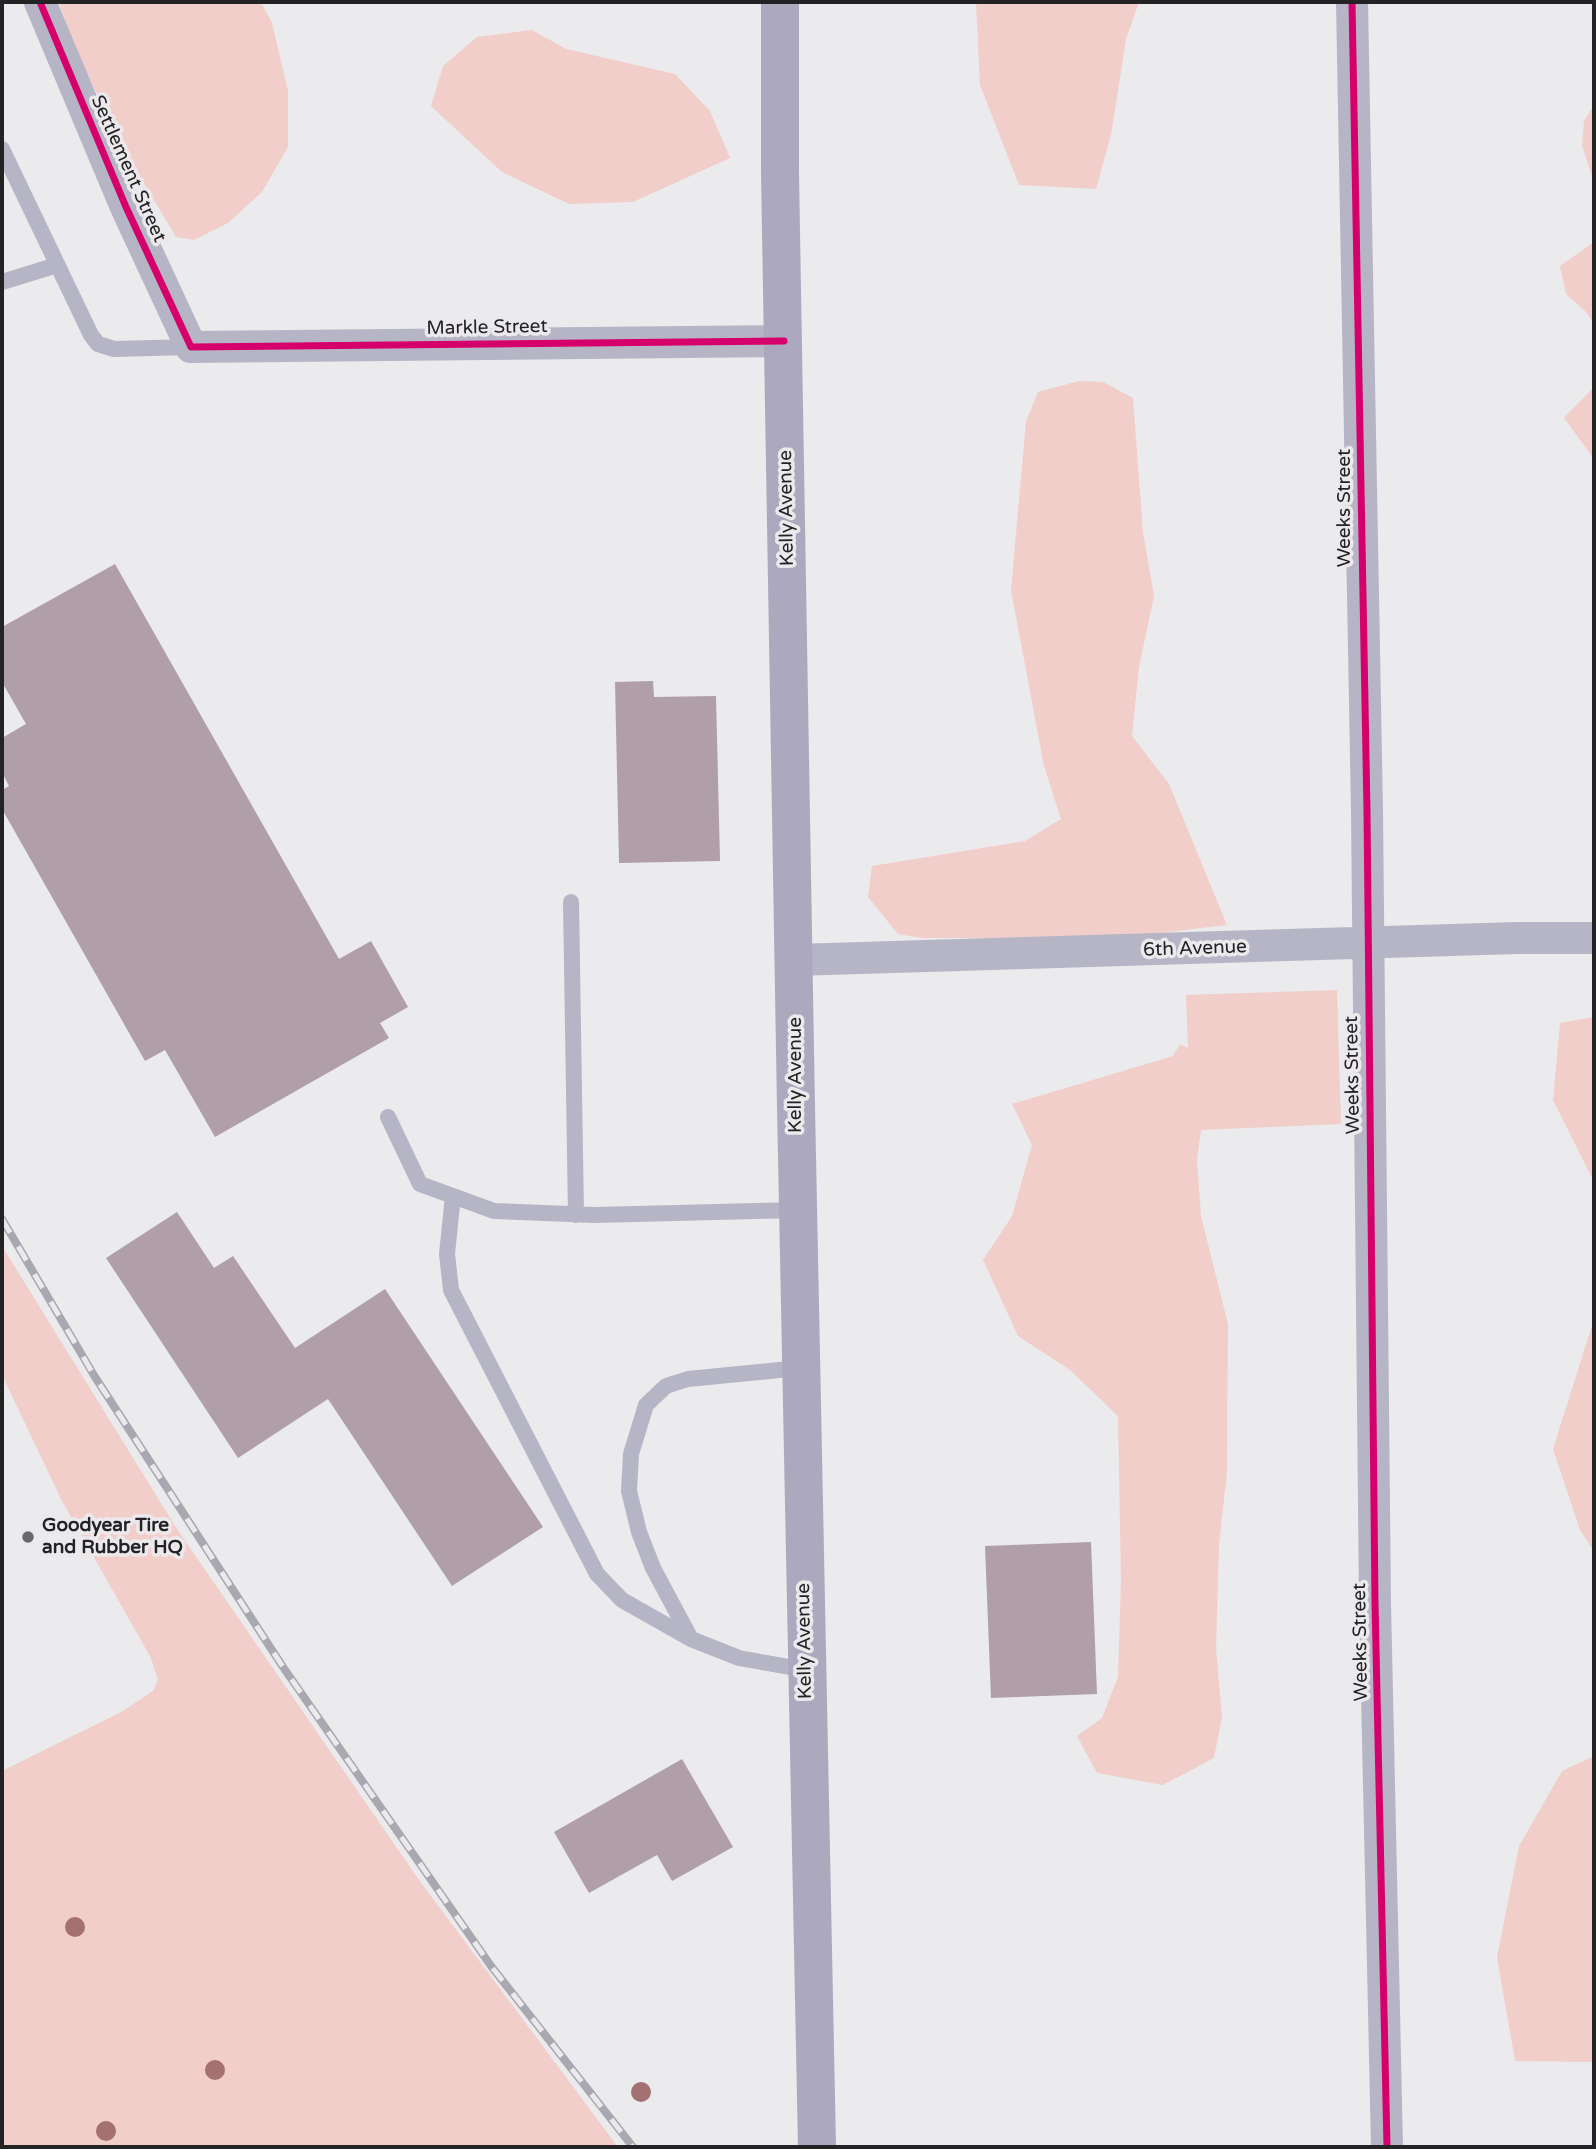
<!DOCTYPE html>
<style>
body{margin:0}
#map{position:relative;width:1596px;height:2149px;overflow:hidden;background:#ebeaec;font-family:"Varela Round",sans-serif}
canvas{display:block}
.frame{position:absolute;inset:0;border:4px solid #232224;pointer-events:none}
</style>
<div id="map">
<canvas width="1596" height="2149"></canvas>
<div class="frame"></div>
</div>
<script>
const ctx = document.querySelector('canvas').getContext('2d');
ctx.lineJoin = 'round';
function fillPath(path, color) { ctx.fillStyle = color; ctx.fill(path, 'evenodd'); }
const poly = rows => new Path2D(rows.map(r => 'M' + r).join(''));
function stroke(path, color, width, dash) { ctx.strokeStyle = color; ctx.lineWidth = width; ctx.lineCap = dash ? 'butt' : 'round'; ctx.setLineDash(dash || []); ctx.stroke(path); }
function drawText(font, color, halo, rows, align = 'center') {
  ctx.font = font + ' "Varela Round",sans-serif'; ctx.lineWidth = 7; ctx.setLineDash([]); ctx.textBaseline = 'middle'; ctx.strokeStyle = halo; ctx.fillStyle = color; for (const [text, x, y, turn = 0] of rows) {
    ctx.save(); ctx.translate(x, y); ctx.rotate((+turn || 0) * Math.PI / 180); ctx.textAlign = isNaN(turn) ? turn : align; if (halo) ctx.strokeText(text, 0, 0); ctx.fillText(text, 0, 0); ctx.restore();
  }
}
fillPath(poly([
 [59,2,261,2,272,23,288,91,288,147,262,192,228,223,194,240,176,237,120,143,73,44],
 [976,2,1139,2,1126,39,1111,135,1096,189,1019,185,980,85],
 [532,30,566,49,675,74,710,111,730,158,633,202,569,204,502,172,431,106,443,66,477,37],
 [1594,105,1594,183,1582,145,1584,121],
 [1594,242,1594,324,1586,312,1566,294,1560,266],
 [1079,381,1103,382,1133,398,1143,533,1154,596,1139,667,1132,736,1169,784,1227,925,1118,938,922,938,898,934,868,897,872,866,1025,841,1061,819,1044,766,1011,590,1026,421,1038,392],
 [1594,387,1594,459,1564,418],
 [1337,990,1341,1124,1201,1130,1197,1160,1201,1216,1228,1324,1227,1472,1219,1545,1216,1649,1222,1717,1214,1758,1163,1785,1097,1773,1077,1736,1102,1718,1118,1677,1121,1581,1118,1416,1070,1370,1018,1336,983,1260,1012,1216,1032,1145,1012,1104,1173,1056,1180,1044,1188,1048,1186,995],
 [1594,1017,1594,1182,1553,1100,1560,1023],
 [2,1246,177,1529,419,1880,618,2147,2,2147,2,1771,123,1711,153,1691,158,1680,151,1658,62,1501,2,1375],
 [1594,1319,1594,1552,1580,1530,1553,1449],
 [1594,1756,1594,2062,1515,2061,1497,1957,1519,1846,1562,1771]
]), '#f2ceca');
fillPath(poly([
 [115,564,339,959,371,941,408,1007,380,1023,389,1038,215,1137,165,1050,145,1061,2,809,2,790,9,786,2,772,2,738,26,724,2,682,2,627],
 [653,681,654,697,716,696,720,861,619,863,615,682],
 [177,1212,214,1268,233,1256,295,1348,385,1289,543,1527,452,1586,328,1399,238,1458,106,1258],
 [1091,1542,1097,1694,991,1698,985,1546],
 [682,1759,733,1847,672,1881,657,1855,589,1893,554,1832]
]), '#b09fa7');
stroke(poly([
 [2,149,91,335,98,344,114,349,191,347],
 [2,282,57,265],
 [571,902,576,1215],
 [388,1117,420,1184,494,1211,594,1215,797,1210],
 [453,1196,447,1254,451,1290,597,1574,622,1600,691,1639,739,1658,806,1670],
 [691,1639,653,1568,639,1532,629,1491,631,1454,646,1405,666,1386,688,1379,800,1368]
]), '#b6b5c6', 16);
stroke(poly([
 [40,2,126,207,191,347,784,341],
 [1352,2,1367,811,1375,1603,1387,2147],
 [795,960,1517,938,1594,938]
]), '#b6b5c6', 32);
stroke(poly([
 [780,2,780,173,796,1107,817,2147]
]), '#aca9be', 38);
const rail = poly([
 [2,1219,95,1377,283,1667,491,1966,633,2147]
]);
stroke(rail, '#a9a8b0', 8);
stroke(rail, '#ece9ed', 5, [16]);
stroke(poly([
 [40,2,126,207,191,347,784,341],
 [1352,2,1367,811,1375,1603,1387,2147]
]), '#d6006c', 7);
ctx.fillStyle = '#a47071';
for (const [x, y] of [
 [75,1927],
 [215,2070],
 [641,2092],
 [106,2131]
]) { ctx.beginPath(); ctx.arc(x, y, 10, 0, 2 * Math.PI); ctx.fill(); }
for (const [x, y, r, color] of [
 [28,1537,7,"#69686a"]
]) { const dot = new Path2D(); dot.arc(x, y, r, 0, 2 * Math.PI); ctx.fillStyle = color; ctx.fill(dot); stroke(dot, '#ece9ed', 2.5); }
drawText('19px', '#232224', '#ece9ed', [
 ["Settlement Street",128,169,66],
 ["Markle Street",487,328,-1],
 ["Kelly Avenue",787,508,-91],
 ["Weeks Street",1345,508,-90],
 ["6th Avenue",1195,949,-2],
 ["Kelly Avenue",796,1075,-90],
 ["Weeks Street",1353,1075,-91],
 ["Kelly Avenue",805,1641,-91],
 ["Weeks Street",1361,1642,-91]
]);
drawText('bold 19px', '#232224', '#ece9ed', [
 ["Goodyear Tire",42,1526],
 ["and Rubber HQ",42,1548]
], 'left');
</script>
